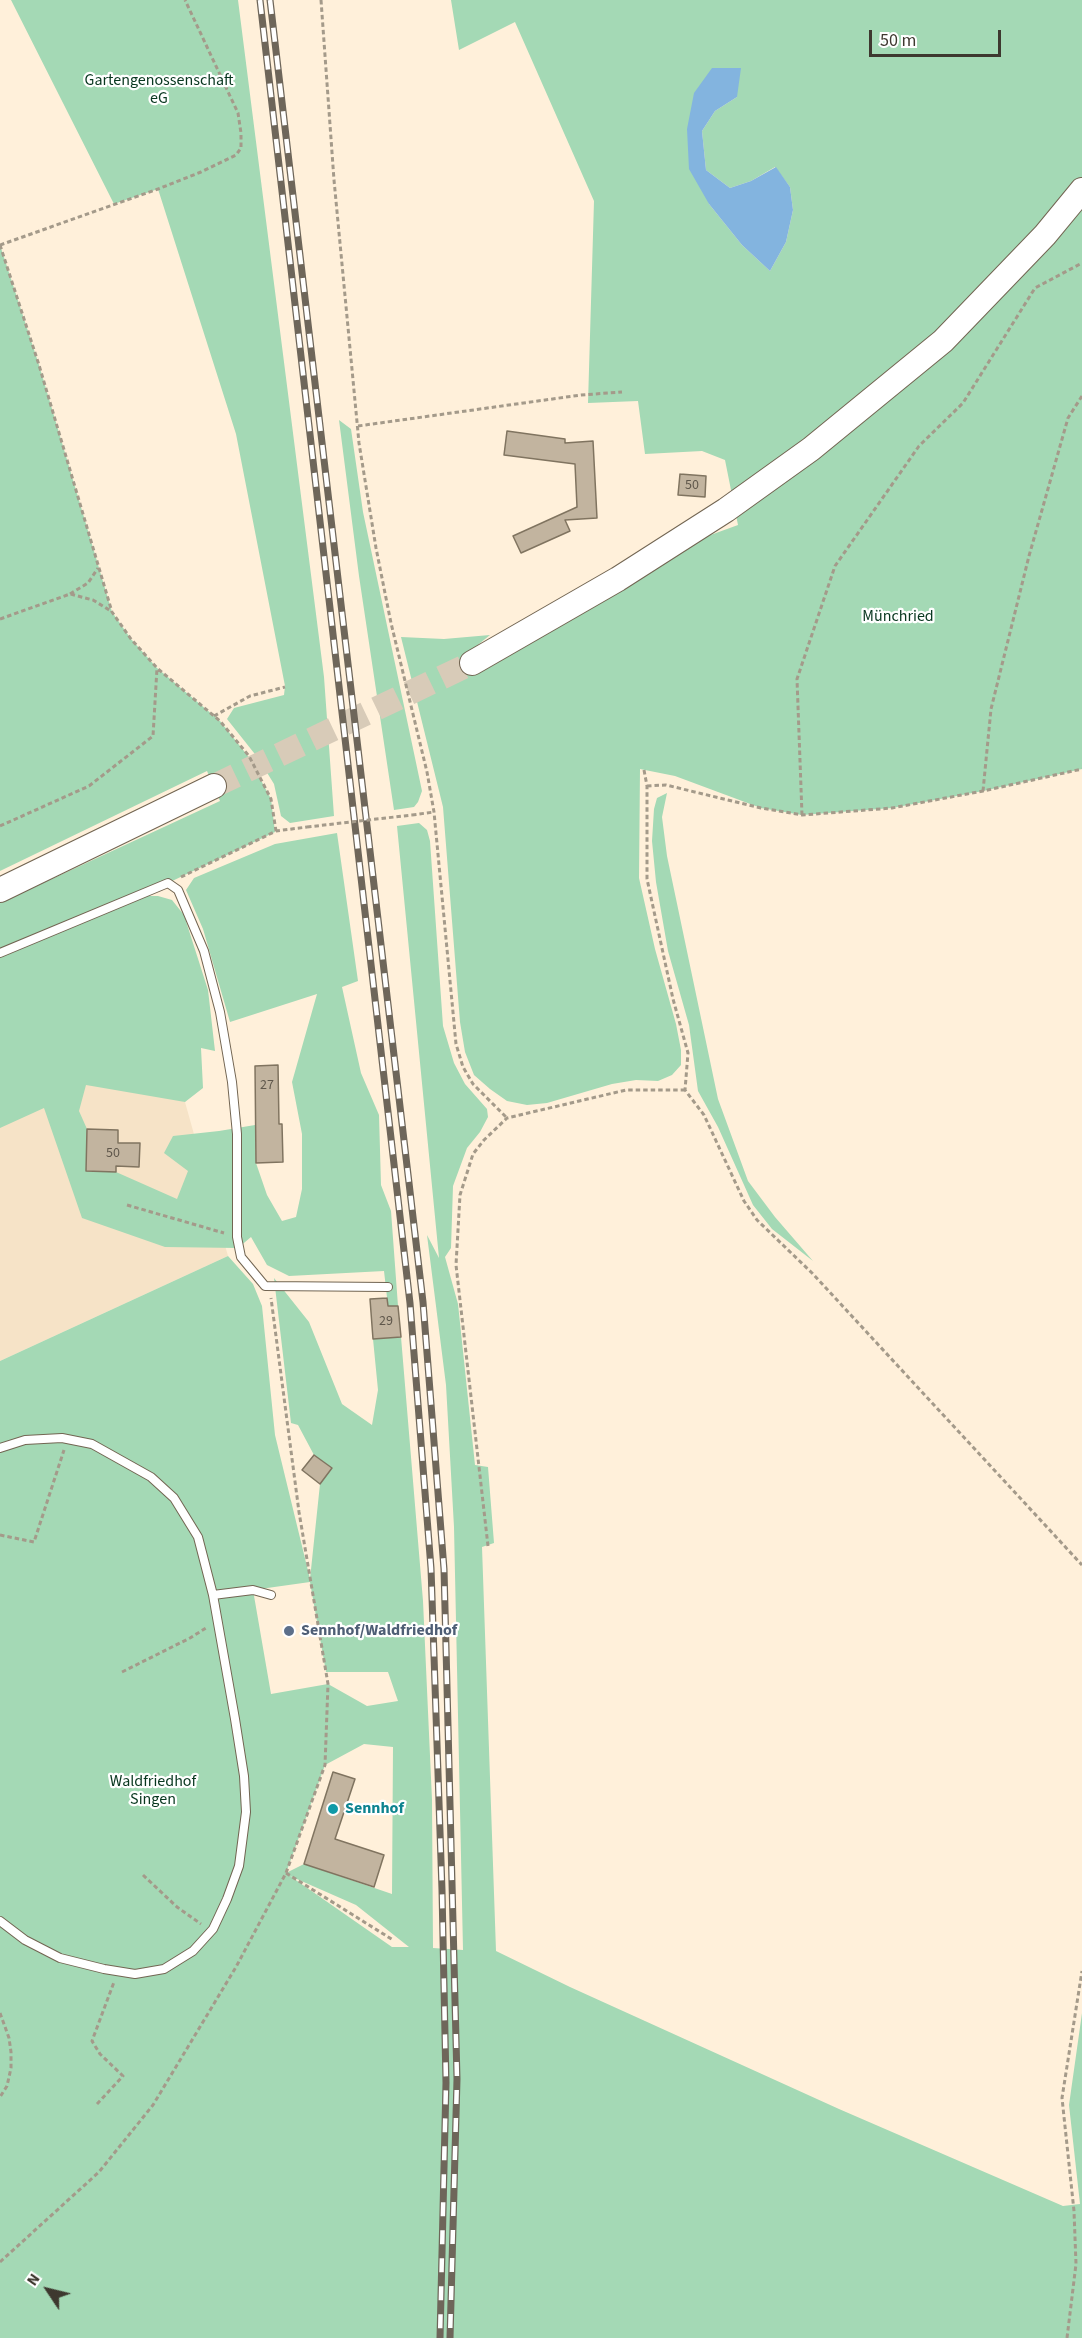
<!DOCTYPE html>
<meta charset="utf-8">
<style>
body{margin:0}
#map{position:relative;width:1082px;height:2338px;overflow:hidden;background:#fff0da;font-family:"Source Sans 3",sans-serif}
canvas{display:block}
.north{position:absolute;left:18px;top:2260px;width:60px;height:60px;-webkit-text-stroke:4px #fff;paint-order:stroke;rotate:305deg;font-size:16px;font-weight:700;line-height:24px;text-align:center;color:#3e382f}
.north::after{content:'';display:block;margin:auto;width:21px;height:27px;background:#3e382f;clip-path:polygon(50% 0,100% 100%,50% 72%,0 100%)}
.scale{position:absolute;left:869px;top:30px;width:132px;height:27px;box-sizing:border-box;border:3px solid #3e382f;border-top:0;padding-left:8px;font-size:18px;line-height:21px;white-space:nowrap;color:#3e382f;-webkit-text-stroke:4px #fff;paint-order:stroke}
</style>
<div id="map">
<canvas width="1082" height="2338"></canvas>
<div class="north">N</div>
<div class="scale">50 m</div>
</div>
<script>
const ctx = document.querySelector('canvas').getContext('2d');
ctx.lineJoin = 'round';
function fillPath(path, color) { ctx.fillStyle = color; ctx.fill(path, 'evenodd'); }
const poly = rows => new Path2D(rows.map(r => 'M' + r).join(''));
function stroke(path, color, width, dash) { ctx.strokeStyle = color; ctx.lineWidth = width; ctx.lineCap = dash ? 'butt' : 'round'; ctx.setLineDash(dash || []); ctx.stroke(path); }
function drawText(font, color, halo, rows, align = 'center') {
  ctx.font = font + ' "Source Sans 3",sans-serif'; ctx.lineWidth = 4.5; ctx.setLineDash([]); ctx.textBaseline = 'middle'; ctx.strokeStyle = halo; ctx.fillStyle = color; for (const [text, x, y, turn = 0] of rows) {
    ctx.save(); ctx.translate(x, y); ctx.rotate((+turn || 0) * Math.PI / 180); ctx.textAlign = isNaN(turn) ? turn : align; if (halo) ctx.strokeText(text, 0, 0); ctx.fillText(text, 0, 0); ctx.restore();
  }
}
fillPath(poly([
 [18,1034,185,1102,228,1256,0,1361,0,1042]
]), '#f6e3c7');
fillPath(poly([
 [11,0,238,0,324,677,334,816,290,823,281,816,274,784,258,758,227,719,234,708,284,695,285,686,236,434,158,189,114,204],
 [451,0,1082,0,1082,769,983,791,892,808,802,815,761,808,675,776,640,769,639,878,655,949,676,1024,681,1050,681,1065,672,1075,658,1081,636,1080,612,1084,547,1103,527,1105,507,1101,490,1089,474,1075,465,1052,460,1022,443,807,401,637,444,639,490,635,474,648,472,662,487,669,705,537,738,525,725,460,702,451,645,454,638,401,588,403,594,201,515,22,459,50],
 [694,93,737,97,715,111,702,131,706,170,730,188,751,181,775,167,790,187,793,210,786,242,770,271,742,245,709,204],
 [0,245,39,365,112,612,131,639,157,668,220,721,248,756,271,799,275,832,168,883,0,953,0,903,220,801,207,771,0,871],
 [339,420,351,429,363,512,422,791,418,802,414,807,394,810,359,576],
 [667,793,662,817,667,856,718,1099,748,1181,775,1217,813,1261,772,1229,753,1205,718,1127,698,1091,689,1025,668,951,656,882,652,841,654,809,657,798],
 [419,823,427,830,430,841,443,1026,454,1063,465,1084,487,1109,488,1117,480,1132,467,1148,453,1186,451,1248,445,1257,458,1304,475,1465,488,1467,494,1543,482,1547,496,1951,570,1987,839,2109,1063,2206,1080,2204,1069,2105,1082,2013,1082,2338,0,2338,0,1361,228,1256,253,1284,262,1306,275,1435,310,1579,320,1484,332,1468,314,1455,298,1425,291,1423,274,1278,309,1322,342,1404,372,1425,378,1390,373,1339,401,1337,423,1601,432,1800,433,1948,463,1950,454,1527,446,1385,427,1235,439,1258,397,826],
 [310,1582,326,1672,388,1672,398,1701,367,1706,328,1684,271,1694,253,1590],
 [364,1744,393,1747,392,1894,304,1864,286,1873,325,1765],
 [290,1876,356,1905,409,1947,392,1947],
 [337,833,358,981,342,987,361,1073,379,1115,381,1185,391,1211,398,1306,388,1306,384,1271,289,1276,267,1265,251,1237,238,1248,165,1247,82,1218,44,1108,0,1128,0,957,145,896,158,896,172,900,184,915,208,990,215,1051,201,1048,203,1088,185,1102,86,1085,79,1111,87,1129,86,1171,116,1172,177,1199,188,1171,164,1153,173,1136,219,1131,255,1125,256,1163,267,1195,282,1221,296,1217,302,1189,302,1134,292,1082,317,994,230,1022,203,929,186,890,194,878,275,844]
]), '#a4d9b5');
fillPath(poly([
 [712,68,741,68,737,97,715,111,702,131,706,170,730,188,751,181,776,167,790,187,793,210,786,242,770,271,742,245,709,204,689,169,687,129,694,93]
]), '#83b4df');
const building = poly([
 [507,431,565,439,565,443,593,441,597,518,565,520,570,531,521,553,513,536,577,507,575,464,504,455,507,431],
 [680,474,706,476,705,497,678,495,680,474],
 [278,1065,279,1124,282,1124,283,1162,256,1163,255,1066,278,1065],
 [87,1129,118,1130,118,1143,140,1143,139,1167,116,1166,116,1172,86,1171,87,1129],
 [387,1298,388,1306,398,1306,401,1337,373,1339,370,1299,387,1298],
 [314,1455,332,1468,320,1484,302,1470,314,1455],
 [333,1772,355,1779,335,1839,384,1855,374,1887,304,1864,333,1772]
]);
fillPath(building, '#c2b49f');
stroke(building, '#807460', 1.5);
stroke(poly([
 [214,786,472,663]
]), '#d8cbb8', 24, [24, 12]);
const service = poly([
 [0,953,168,883,178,890,204,951,220,1012,232,1082,237,1134,237,1237,241,1257,265,1286,388,1287],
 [0,1448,25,1440,62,1438,92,1444,151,1477,174,1498,198,1537,213,1595,235,1719,244,1776,246,1812,239,1866,227,1899,213,1929,193,1951,164,1969,135,1974,104,1969,60,1958,25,1940,0,1921],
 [213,1595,253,1590,271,1595]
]);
const secondary = poly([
 [472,663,618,579,726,510,811,449,943,341,1045,235,1082,190],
 [0,890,214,786]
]);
stroke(service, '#726552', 10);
stroke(secondary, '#726552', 26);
stroke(poly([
 [321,0,334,180,359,443,376,548,391,623,427,772,434,812,456,1044,463,1067,473,1084,507,1118],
 [0,245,39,365,112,612,131,639,157,668,220,721,249,756,271,799,276,831],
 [0,245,158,189,201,172,236,155,241,148,241,133,238,113,185,0],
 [358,426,581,395,622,392],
 [70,594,88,583,98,568],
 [0,619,70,594,93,600,111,611],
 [214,716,250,696,285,687],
 [644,770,647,786,647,879,673,999,688,1053,685,1090,704,1115,744,1201,757,1220,812,1273,1082,1565],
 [647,786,666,785,761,808,802,815,892,808,983,791,1082,769],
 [983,791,991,709,1029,556,1068,418,1082,396],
 [412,815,434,812],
 [802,815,797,679,835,566,919,446,963,403,1035,288,1082,263],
 [0,826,89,786,153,736,157,668],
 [181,877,276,831,307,827],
 [127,1205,224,1233],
 [0,1535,34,1542,64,1450],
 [488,1546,456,1265,460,1195,473,1154,484,1140,507,1118,626,1090,685,1090],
 [122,1672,190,1638,206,1628],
 [286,1873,393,1940],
 [143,1875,177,1907,201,1924],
 [0,2013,9,2038,11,2052,11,2068,7,2086,0,2097],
 [97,2104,123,2076,100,2054,92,2041,114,1982],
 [0,2262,99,2172,153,2105,236,1967,286,1873,325,1765,328,1684,299,1512,271,1298],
 [1067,2338,1076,2264,1074,2211,1062,2098,1082,1971]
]), '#a49a8a', 3, [4.5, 3]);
stroke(service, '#fff', 8);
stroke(secondary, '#fff', 24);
const rail = poly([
 [260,0,410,1303,431,1568,442,1890,446,2083,440,2338],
 [270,0,423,1302,444,1569,457,2079,450,2338]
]);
stroke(rail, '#6e665a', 7);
stroke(rail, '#fff', 4.5, [14]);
stroke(poly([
 [307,827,412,815]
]), '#a49a8a', 3, [4.5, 3]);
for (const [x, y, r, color] of [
 [289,1631,6,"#5c6f8a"],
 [333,1809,6,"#0f9aa8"]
]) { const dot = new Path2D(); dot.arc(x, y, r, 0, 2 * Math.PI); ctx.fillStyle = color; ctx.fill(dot); stroke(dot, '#fff', 2); }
drawText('14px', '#5f574b', null, [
 ["50",692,486],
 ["27",267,1086],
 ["50",113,1154],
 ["29",386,1322]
]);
drawText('16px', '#08371f', '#fff', [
 ["Gartengenossenschaft",159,81],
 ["eG",159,99],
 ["Münchried",898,617],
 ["Waldfriedhof",153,1782],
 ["Singen",153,1800]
]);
drawText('bold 16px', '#4e5e75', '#fff', [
 ["Sennhof/Waldfriedhof",301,1631]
], 'left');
drawText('bold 16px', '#0d838f', '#fff', [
 ["Sennhof",345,1809]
], 'left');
</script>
